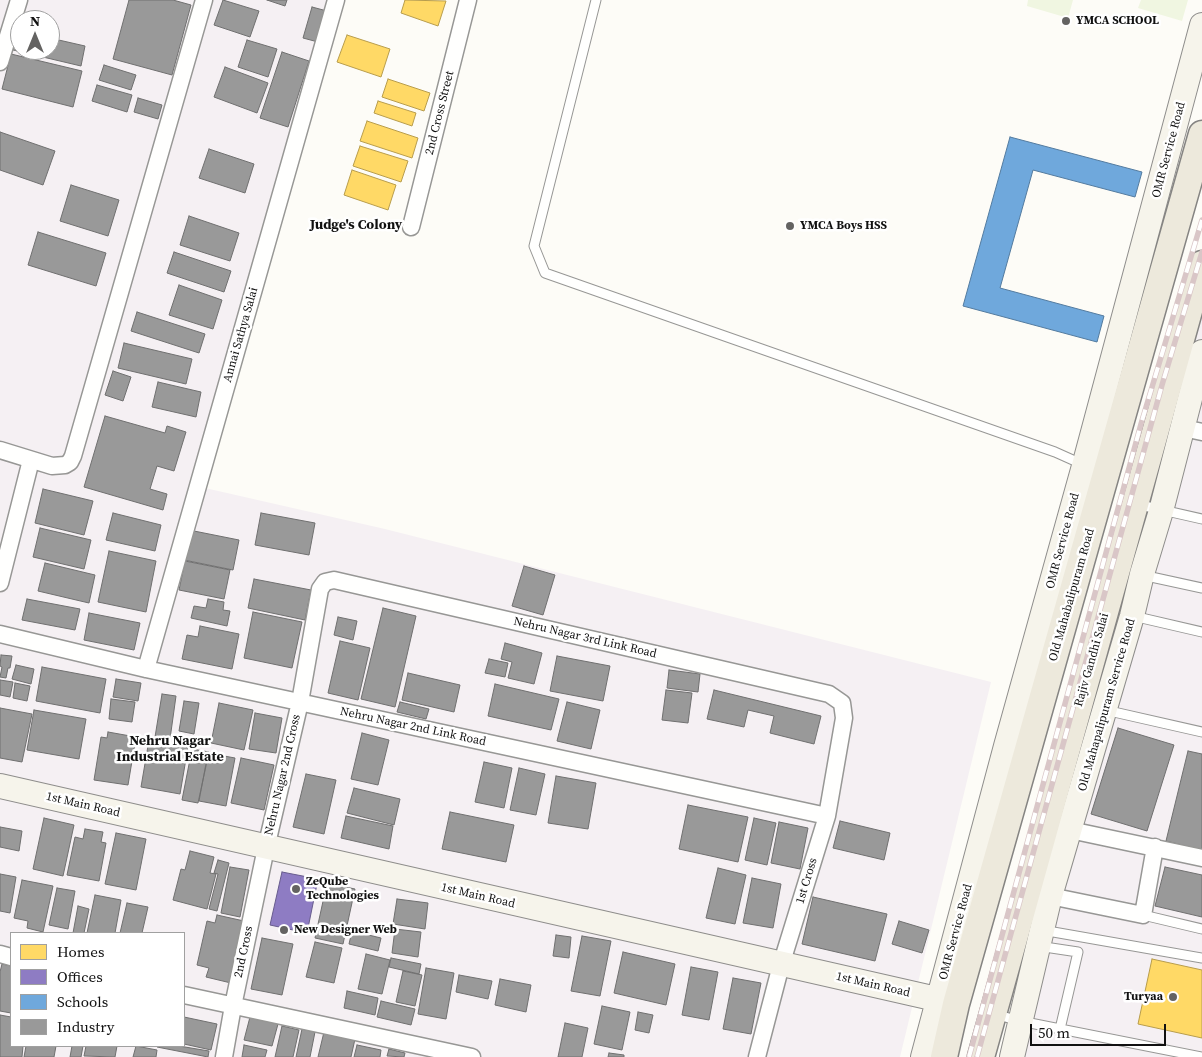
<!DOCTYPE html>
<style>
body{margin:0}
#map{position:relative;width:1202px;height:1057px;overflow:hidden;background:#fdfcf7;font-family:"Source Serif 4",serif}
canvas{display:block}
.legend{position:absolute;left:10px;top:932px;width:175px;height:115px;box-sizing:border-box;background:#fff;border:1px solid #a0a0a0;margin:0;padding:6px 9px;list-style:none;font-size:15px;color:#111}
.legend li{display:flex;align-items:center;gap:10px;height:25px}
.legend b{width:25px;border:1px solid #a0a0a0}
.north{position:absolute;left:10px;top:10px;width:50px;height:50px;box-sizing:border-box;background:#fff;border:1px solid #a0a0a0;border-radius:50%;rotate:0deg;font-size:14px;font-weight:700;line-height:20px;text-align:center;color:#111}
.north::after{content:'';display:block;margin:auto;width:18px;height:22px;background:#646362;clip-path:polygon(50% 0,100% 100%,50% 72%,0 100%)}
.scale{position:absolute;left:1030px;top:1024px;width:136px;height:22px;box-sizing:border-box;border:2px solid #111;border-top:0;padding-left:6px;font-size:15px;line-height:18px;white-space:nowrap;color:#111;-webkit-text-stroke:4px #fff;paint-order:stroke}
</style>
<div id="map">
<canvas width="1202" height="1057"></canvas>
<ul class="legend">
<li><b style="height:14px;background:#ffd966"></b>Homes</li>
<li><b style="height:14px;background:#8e7cc3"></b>Offices</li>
<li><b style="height:14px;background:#6fa8dc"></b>Schools</li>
<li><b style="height:14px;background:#999"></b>Industry</li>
</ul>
<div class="north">N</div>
<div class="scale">50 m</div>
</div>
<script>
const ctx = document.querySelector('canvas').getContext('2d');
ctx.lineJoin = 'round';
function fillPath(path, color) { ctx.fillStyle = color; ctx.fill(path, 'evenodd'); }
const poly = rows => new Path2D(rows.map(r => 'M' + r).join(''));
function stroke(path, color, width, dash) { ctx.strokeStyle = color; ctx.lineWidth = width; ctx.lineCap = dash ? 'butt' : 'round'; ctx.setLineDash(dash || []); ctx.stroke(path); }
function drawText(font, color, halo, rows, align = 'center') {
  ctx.font = font + ' "Source Serif 4",serif'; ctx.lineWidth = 5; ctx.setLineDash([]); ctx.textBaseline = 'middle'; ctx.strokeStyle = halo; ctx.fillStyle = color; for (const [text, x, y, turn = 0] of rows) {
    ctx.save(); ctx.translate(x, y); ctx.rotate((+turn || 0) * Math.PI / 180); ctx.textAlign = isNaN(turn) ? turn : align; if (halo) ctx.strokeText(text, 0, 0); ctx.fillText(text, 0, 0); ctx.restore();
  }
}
fillPath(poly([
 [0,0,336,0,205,488,385,529,991,682,900,1057,0,1057],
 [20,20,50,20,50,50,20,50],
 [11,933,184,933,184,1046,11,1046],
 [1202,311,1202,1057,1007,1057,1070,830]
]), '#f5f0f3');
fillPath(poly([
 [1028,0,1073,0,1068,18,1027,6],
 [1141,0,1188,0,1182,21,1138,8]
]), '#f0f6e1');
const homes = poly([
 [405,0,446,1,438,26,401,13,405,0],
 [347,35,390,49,381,77,337,62,347,35],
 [388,79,430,93,424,111,382,97,388,79],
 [378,101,416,113,412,126,374,113,378,101],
 [367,121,418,138,412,158,360,141,367,121],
 [360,146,408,161,401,182,353,166,360,146],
 [352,170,396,185,388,210,344,195,352,170],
 [1152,959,1202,970,1202,1038,1138,1024,1152,959]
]);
fillPath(homes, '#ffd966');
stroke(homes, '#b89d4c', 1);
const offices = poly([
 [282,872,318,879,307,933,270,925,282,872]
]);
fillPath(offices, '#8e7cc3');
stroke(offices, '#685c8e', 1);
const schools = poly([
 [1010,137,1142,172,1135,197,1033,170,1000,288,1104,316,1097,342,963,306,1010,137]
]);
fillPath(schools, '#6fa8dc');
stroke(schools, '#537b9f', 1);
const industry = poly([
 [129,0,173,0,191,5,172,75,113,59,129,0],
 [223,0,259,11,250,37,214,25,223,0],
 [267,0,287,0,285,6,267,0],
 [312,7,327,11,318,42,303,38,312,7],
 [14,29,20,31,20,50,50,50,50,38,85,46,81,66,9,49,14,29],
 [247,40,277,49,268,77,238,67,247,40],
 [282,52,309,61,288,127,260,118,282,52],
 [11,54,82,71,73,107,2,89,11,54],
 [104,65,136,75,131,90,99,80,104,65],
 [225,67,268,83,257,113,214,97,225,67],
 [97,85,132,95,127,112,92,101,97,85],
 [138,98,162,105,158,119,134,112,138,98],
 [0,132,55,151,43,185,0,170,0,132],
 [209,149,254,164,245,193,199,178,209,149],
 [71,185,119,200,108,236,60,221,71,185],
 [189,216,239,233,230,261,180,245,189,216],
 [38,232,106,253,96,286,28,265,38,232],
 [174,252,231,271,224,292,167,273,174,252],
 [179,285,222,300,213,329,169,315,179,285],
 [137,312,205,334,199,353,131,331,137,312],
 [124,343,192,359,186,384,118,368,124,343],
 [113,371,131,377,123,401,105,395,113,371],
 [158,382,201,392,196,417,152,407,158,382],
 [105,416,165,433,167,426,186,432,174,471,157,466,150,489,167,494,163,510,84,487,105,416],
 [43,489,93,501,84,535,35,523,43,489],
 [113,513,161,525,155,551,106,540,113,513],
 [261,513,315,523,309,555,255,545,261,513],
 [40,528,91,540,84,569,33,557,40,528],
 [189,530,239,540,233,570,184,560,189,530],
 [109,551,156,561,146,612,98,602,109,551],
 [185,561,230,570,224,599,179,590,185,561],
 [45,563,95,575,89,603,38,591,45,563],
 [524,566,555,575,543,615,512,606,524,566],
 [254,579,311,590,305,620,248,608,254,579],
 [27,599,80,609,75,630,22,620,27,599],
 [208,599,224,602,223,610,230,611,227,626,191,618,194,606,206,608,208,599],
 [383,608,416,616,395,707,361,699,383,608],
 [253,612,302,622,292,668,244,658,253,612],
 [89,613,140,623,134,650,84,640,89,613],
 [338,617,357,621,353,640,334,635,338,617],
 [200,626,239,634,232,669,182,659,187,635,198,637,200,626],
 [340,641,370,648,358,700,328,693,340,641],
 [505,643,542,653,534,684,508,678,512,662,501,659,505,643],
 [1,655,12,656,10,668,8,668,6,678,0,677,2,667,0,666,1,655],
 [557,656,610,666,603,701,550,691,557,656],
 [489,659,508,663,505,677,485,673,489,659],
 [16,665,34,669,31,684,12,679,16,665],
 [42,667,106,679,100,713,36,701,42,667],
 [669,670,700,674,698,692,667,688,669,670],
 [408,673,460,685,454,712,402,700,408,673],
 [116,679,141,683,138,701,113,697,116,679],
 [0,680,13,682,10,697,0,695,0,680],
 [15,683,30,686,27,701,13,698,15,683],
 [495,684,559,699,551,730,488,716,495,684],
 [666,690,692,693,688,723,662,720,666,690],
 [714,690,821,716,814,744,770,733,774,716,748,710,744,727,707,719,714,690],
 [162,694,176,696,170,739,155,737,162,694],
 [111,699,135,702,132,722,109,719,111,699],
 [184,701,199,703,194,734,179,731,184,701],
 [400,702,429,709,426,719,397,712,400,702],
 [567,702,600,710,591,749,557,741,567,702],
 [219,703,253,710,244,750,211,743,219,703],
 [0,708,32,714,22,762,0,758,0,708],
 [34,710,86,719,79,759,27,750,34,710],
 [255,713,282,718,276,753,249,749,255,713],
 [1118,728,1174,745,1147,831,1091,814,1118,728],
 [108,732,136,737,128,785,94,780,101,737,107,738,108,732],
 [362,733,389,740,378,785,351,779,362,733],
 [149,740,188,747,180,794,141,787,149,740],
 [192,749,209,752,198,803,182,800,192,749],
 [1188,751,1202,754,1202,850,1166,841,1188,751],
 [208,753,235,758,226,806,199,801,208,753],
 [241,758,274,765,264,810,231,803,241,758],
 [484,762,512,768,504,808,475,802,484,762],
 [519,768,545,774,536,815,510,810,519,768],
 [306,774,336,780,324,834,293,827,306,774],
 [556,776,596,783,588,829,548,823,556,776],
 [354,788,400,799,394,825,347,813,354,788],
 [688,805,748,817,738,862,679,849,688,805],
 [450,812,514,825,506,862,442,849,450,812],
 [346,816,393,826,389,849,341,838,346,816],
 [44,818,74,825,63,876,33,869,44,818],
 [754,818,776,823,767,865,745,860,754,818],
 [840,821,890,833,884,860,833,848,840,821],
 [779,822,808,828,800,869,771,863,779,822],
 [0,827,22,831,19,851,0,847,0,827],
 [85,829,103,832,101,842,106,843,99,881,67,875,75,837,83,839,85,829],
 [116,833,146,839,136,890,105,884,116,833],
 [190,851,214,857,210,873,216,874,207,909,173,900,181,869,185,870,190,851],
 [218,860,229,863,217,911,209,909,218,874,214,873,218,860],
 [230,867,249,870,240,917,221,913,230,867],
 [1165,867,1202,875,1202,917,1155,906,1165,867],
 [718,868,746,875,735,924,706,918,718,868],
 [0,874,16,877,10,913,0,911,0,874],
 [752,878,781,884,773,928,743,923,752,878],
 [22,880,53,886,43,932,27,928,28,921,14,918,22,880],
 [327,883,355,889,343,944,315,938,327,883],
 [57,888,75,891,68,929,49,925,57,888],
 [95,895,121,900,115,933,87,933,95,895],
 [813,897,887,914,875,961,802,944,813,897],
 [397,899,428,903,425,929,393,924,397,899],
 [127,903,148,907,142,933,120,933,127,903],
 [78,906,89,909,84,933,73,933,78,906],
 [217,915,244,921,231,983,206,977,209,968,197,965,207,921,215,923,217,915],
 [899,921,929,930,922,953,892,944,899,921],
 [395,929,421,932,418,957,392,953,395,929],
 [352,931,381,938,378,951,349,944,352,931],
 [556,935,571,937,569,958,553,956,556,935],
 [582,936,611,941,600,996,571,991,582,936],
 [262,938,293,944,282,995,251,989,262,938],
 [315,942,342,948,334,983,306,977,315,942],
 [623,952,675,964,666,1005,614,993,623,952],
 [366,954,390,960,382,994,358,989,366,954],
 [391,958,421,964,419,974,389,967,391,958],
 [2,964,11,966,11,1013,0,1011,0,972,2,964],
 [691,967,718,972,709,1020,682,1015,691,967],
 [426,968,454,973,446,1019,418,1014,426,968],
 [403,971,422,975,415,1006,396,1002,403,971],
 [459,975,492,981,488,999,456,992,459,975],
 [733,978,761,983,751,1034,723,1029,733,978],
 [500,979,531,985,526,1012,495,1005,500,979],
 [347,991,378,998,375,1015,344,1008,347,991],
 [381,1001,415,1009,411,1025,377,1017,381,1001],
 [602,1006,630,1012,622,1050,594,1044,602,1006],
 [638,1012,653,1015,649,1033,635,1030,638,1012],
 [0,1015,11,1017,11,1046,23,1046,22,1057,0,1057,0,1015],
 [184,1017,217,1024,211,1050,184,1044,184,1017],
 [250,1017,278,1024,272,1046,244,1040,250,1017],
 [565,1023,588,1028,582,1057,558,1057,565,1023],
 [282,1026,299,1030,293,1057,275,1057,282,1026],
 [302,1029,315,1032,310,1057,296,1057,302,1029],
 [324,1032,355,1039,351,1057,318,1057,324,1032],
 [244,1045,267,1050,265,1057,242,1057,244,1045],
 [357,1045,381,1050,380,1057,354,1057,357,1045],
 [26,1046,56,1046,54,1057,24,1057,26,1046],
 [72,1046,83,1046,81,1057,70,1057,72,1046],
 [86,1046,117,1046,115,1057,84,1056,86,1046],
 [136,1046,157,1050,156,1057,133,1057,136,1046],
 [158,1046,179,1046,209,1051,208,1057,157,1047,158,1046],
 [389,1049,405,1053,404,1057,387,1056,389,1049],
 [609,1053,624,1055,624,1057,608,1057,609,1053]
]);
fillPath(industry, '#999');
stroke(industry, '#707070', 1);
const lane = poly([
 [596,0,534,246,545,273,1055,452,1084,465],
 [1136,504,1202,519],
 [1142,575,1202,588],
 [1133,616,1202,632],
 [1105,710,1202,732],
 [1143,915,1202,929],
 [1042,930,1202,958],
 [1038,946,1078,952,1060,1029],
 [994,1014,1020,1021,1202,1057]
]);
const street = poly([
 [0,62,19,0],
 [411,227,468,0],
 [1183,428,1202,432],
 [0,450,52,466,65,465,70,462,73,456,204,0],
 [0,583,31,460],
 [0,634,146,669,827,816],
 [146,669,336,0],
 [1070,830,1202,858],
 [1050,896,1143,915,1155,847],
 [0,954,11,957],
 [184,995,472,1057],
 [224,1057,233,1006,266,848,300,702,320,589,325,582,334,580,829,694,842,703,844,718,827,816,781,965,757,1057]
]);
const secondary = poly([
 [0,786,954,1003],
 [923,1057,1006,746,1084,466,1202,25],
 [1012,1057,1050,896,1132,616,1142,574,1161,511,1202,352]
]);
const primary = poly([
 [944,1057,956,1004,1202,134],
 [981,1057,1202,264]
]);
stroke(lane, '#979795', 11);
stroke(street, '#979795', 19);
stroke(secondary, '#8e8d8b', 26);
stroke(primary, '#858482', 29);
stroke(lane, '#fffffe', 9);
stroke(street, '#fffffe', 16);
stroke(secondary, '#f6f4eb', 24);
stroke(primary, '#ede9dc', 26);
const rail = poly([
 [969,1057,1141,424,1202,220],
 [977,1057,1162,385,1202,252]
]);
stroke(rail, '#d9c6c7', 5.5);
stroke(rail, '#fff', 4, [11]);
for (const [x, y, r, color] of [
 [1066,21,5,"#646362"],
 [790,226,5,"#646362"],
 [296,889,5,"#646362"],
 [284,930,5,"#646362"],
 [1173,997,5,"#646362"]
]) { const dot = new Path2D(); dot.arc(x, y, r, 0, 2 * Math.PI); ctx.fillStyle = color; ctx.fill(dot); stroke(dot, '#fff', 2); }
drawText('bold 12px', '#111', '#fff', [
 ["YMCA SCHOOL",1076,21],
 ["YMCA Boys HSS",800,226],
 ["ZeQube",306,882],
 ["Technologies",306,896],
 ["New Designer Web",294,930],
 ["Turyaa",1163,997,"right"]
], 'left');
drawText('12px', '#111', '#fff', [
 ["2nd Cross Street",440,113,-76],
 ["OMR Service Road",1169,150,-75],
 ["Annai Sathya Salai",241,335,-74],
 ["OMR Service Road",1063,541,-75],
 ["Old Mahabalipuram Road",1072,595,-74],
 ["Nehru Nagar 3rd Link Road",585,638,13],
 ["Rajiv Gandhi Salai",1092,660,-74],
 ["Old Mahapalipuram Service Road",1107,705,-74],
 ["Nehru Nagar 2nd Link Road",413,727,12],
 ["Nehru Nagar 2nd Cross",283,775,-77],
 ["1st Main Road",83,805,13],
 ["1st Cross",807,881,-73],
 ["1st Main Road",478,896,13],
 ["OMR Service Road",956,932,-75],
 ["2nd Cross",244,952,-78],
 ["1st Main Road",873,985,13]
]);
drawText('bold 14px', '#111', '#fff', [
 ["Judge's Colony",356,225],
 ["Nehru Nagar",170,741],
 ["Industrial Estate",170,757]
]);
</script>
